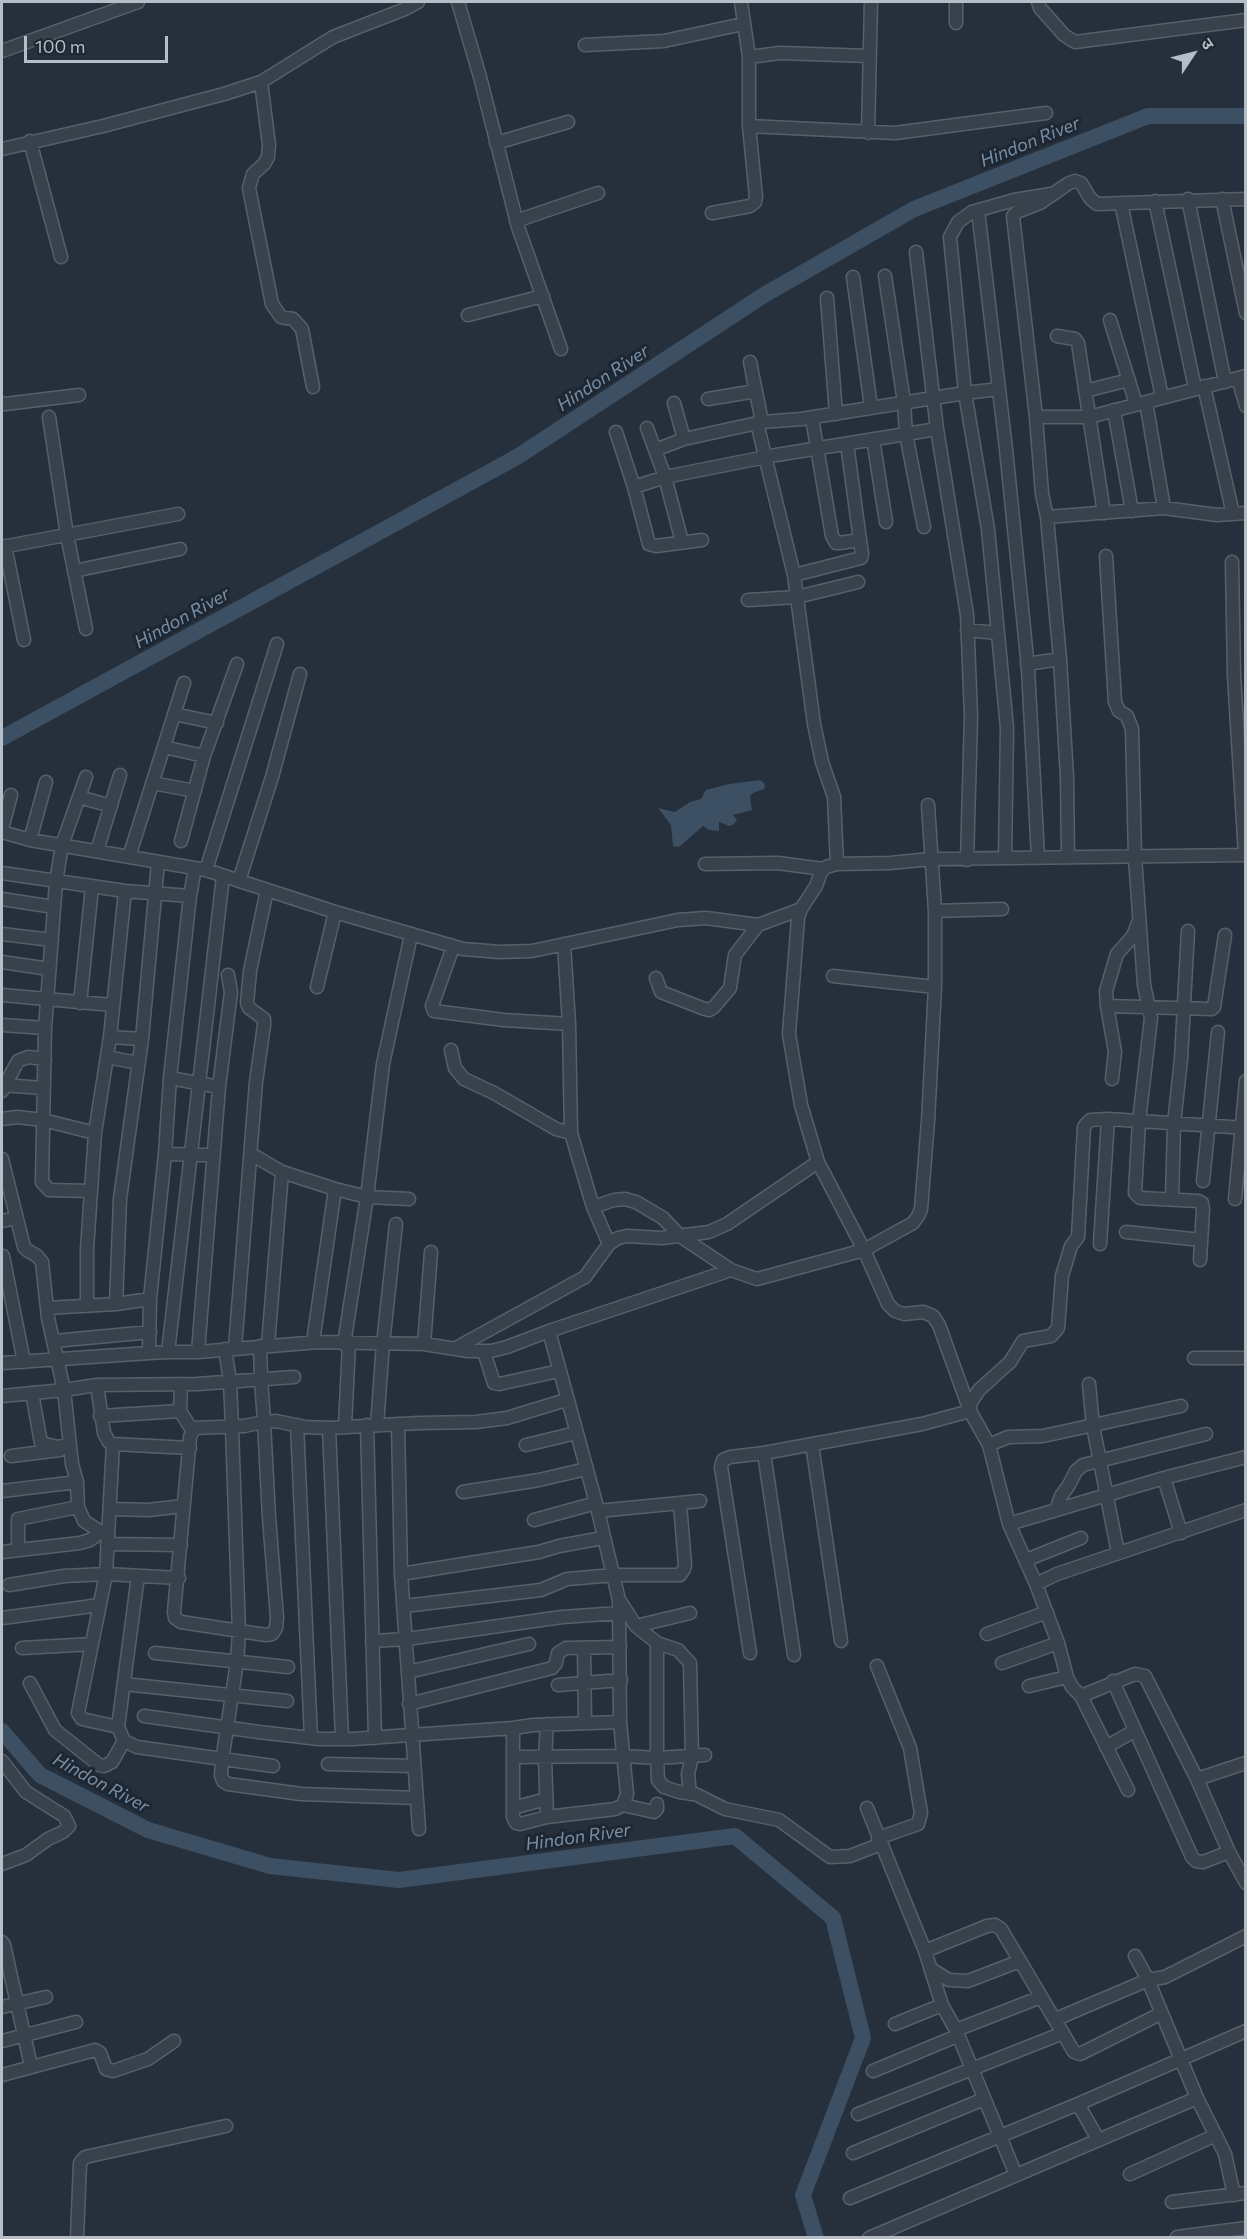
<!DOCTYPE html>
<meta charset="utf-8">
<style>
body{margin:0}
#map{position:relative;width:1247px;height:2239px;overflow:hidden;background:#26303c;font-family:Commissioner,"Noto Sans Devanagari",sans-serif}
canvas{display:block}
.frame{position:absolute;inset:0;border:3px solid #b5bdc7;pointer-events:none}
.north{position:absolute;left:1163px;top:24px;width:60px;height:60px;-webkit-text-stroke:4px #1e2731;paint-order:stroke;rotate:55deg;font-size:16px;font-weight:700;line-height:24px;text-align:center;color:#b5bdc7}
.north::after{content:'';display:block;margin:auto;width:21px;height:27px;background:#b5bdc7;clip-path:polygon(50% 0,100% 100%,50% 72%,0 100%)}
.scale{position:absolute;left:24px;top:36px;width:144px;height:27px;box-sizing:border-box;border:3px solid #b5bdc7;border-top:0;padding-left:8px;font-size:18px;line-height:21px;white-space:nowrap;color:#b5bdc7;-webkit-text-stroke:4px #1e2731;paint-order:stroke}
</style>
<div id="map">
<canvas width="1247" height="2239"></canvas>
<div class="frame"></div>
<div class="north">उ</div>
<div class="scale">100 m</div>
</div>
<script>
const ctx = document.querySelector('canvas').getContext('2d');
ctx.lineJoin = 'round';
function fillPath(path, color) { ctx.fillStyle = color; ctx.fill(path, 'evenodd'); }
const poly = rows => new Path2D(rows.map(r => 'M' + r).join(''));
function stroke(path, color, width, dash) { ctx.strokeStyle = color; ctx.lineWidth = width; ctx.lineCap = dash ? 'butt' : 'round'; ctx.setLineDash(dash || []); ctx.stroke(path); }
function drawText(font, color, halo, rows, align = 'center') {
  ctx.font = font + ' Commissioner,sans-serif'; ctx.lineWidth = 6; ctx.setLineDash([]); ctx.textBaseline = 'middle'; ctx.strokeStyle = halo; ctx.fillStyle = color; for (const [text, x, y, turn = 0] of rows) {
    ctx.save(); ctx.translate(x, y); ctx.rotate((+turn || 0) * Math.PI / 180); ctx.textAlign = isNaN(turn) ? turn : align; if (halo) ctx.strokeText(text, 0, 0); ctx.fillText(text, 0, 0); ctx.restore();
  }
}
fillPath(poly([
 [760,780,765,784,764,789,753,793,750,796,752,810,733,815,737,820,733,825,729,826,719,822,719,831,709,830,703,826,679,847,673,846,671,825,658,808,675,812,690,802,701,799,706,790,729,784]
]), '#3d4f63');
stroke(poly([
 [2,738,517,457,764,295,914,209,1148,116,1246,116],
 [2,1731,40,1775,148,1830,270,1866,399,1880,735,1836,833,1918,863,2038,803,2195,816,2238]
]), '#3d4f63', 16);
const minor = poly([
 [458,2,480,77,518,227,561,349],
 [956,2,956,23],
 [1038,2,1040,8,1064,35,1075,42,1246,20],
 [585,45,664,41,743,24],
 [2,51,138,2],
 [749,57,780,53,869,56],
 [261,82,269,145,268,157,264,164,253,174,249,188,272,304,281,317,293,319,302,329,313,387],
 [749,126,895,133,1046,113],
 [868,133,871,2],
 [30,141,61,257],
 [496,143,568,122],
 [2,149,103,126,224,94,261,82,333,37,405,9,418,2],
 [1188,199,1225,382],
 [1222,199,1246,313],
 [1155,201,1195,388],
 [1121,203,1162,397],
 [978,210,1006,449,1028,668,1038,857],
 [712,213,750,206,755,202,756,197,749,126,749,57,741,2],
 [516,221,598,193],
 [916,252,937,429,967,615,971,716,967,860],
 [885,276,904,402,906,434,924,527],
 [853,277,871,407],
 [827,298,836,414],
 [468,315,543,296],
 [1110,320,1136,404],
 [1057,336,1075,339,1078,343,1104,513],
 [750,362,762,422],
 [1238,378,1246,406],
 [1204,386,1233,514],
 [1085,391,1129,380],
 [708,399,756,391],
 [1146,402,1164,508],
 [2,403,5,404,79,395],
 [674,403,684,439],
 [1114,410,1132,511],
 [49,417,67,535,86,629],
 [1036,417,1089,417,1246,376],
 [812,418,832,536,836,543,839,543,860,540,847,444],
 [757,423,794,575,814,724,822,762,834,797,837,864],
 [647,428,665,477,682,542],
 [616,432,634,487,649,544,656,546,702,540],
 [873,439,886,522],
 [655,450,684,439,762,422,801,419,965,393,999,389],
 [634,487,665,477,776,455,937,429],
 [1047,517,1164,508,1217,515,1246,513],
 [5,546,24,640],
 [2,547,178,514],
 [1106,556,1115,702,1119,711,1127,716,1132,729,1135,857,1144,985,1151,1018,1139,1121,1135,1193,1140,1198,1198,1201,1202,1203,1203,1209,1200,1260],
 [1232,562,1234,675,1245,855],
 [74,571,180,549],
 [794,575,861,558,862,554,860,540],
 [748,600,797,597,858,582],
 [967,630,997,633],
 [1027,664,1060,659],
 [174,714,217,723],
 [164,747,204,756],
 [86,777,62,845,56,882,45,1028,42,1182,49,1190,91,1191],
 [152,783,195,791],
 [79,797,111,806],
 [2,829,11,795],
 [2,832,30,840,206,870,335,912,463,949,500,952,532,951,678,920,706,918,758,925,801,909],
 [30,840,46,782],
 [181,841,204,756,237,664],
 [97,851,120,775],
 [1246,855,931,859,890,863,837,864,826,867,821,872,816,886,801,909,798,918,789,1034,801,1105,818,1162,864,1250,888,1304,895,1311,904,1314,923,1312,933,1316,939,1325,970,1411,989,1445,1009,1524,1036,1584,1058,1643,1067,1677,1072,1687,1081,1696,1135,1674,1145,1676,1197,1779,1229,1852,1246,1883],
 [129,857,184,683],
 [1068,857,1067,777,1060,659,1047,517,1042,494,1036,417,1013,216,1017,212,1040,203,1069,183,1075,181,1081,183,1090,198,1097,204,1246,199],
 [1005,858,1007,728,988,529,965,393,950,237,958,222,972,212,1014,200,1051,194],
 [705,864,778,863,823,869],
 [206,870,277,644],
 [2,873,125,891,190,896,170,1078,165,1154,150,1299,149,1353,2,1363],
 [239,881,272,777,300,674],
 [190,896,195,868],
 [2,899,54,907],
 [935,911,1002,909],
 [2,934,52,940],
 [564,944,569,1024,571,1133,593,1207,609,1244],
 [453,947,432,1006,434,1011,504,1020,569,1024],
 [2,962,49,969],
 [833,976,935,987],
 [656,978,661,992,702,1008,709,1010,714,1007,730,988,735,955,758,925],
 [317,987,335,912],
 [2,995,112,1005],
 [80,1003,92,887],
 [1107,1006,1212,1009,1214,1007,1225,935],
 [2,1025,45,1028],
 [110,1037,142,1039],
 [451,1050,455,1068,464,1079,494,1093,556,1129,571,1133],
 [107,1057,138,1063],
 [170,1078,219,1087],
 [1112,1079,1115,1052,1107,1006,1106,991,1117,954,1133,936,1138,923],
 [2,1085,43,1088],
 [2,1091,18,1061,28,1057,45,1059],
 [2,1119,17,1117,43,1120,95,1133],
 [165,1154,213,1155],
 [251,1154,282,1172,335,1189,367,1197,409,1199],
 [2,1159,24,1247,27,1250,37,1256,42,1262,48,1318,64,1390,2,1396],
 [1203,1181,1218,1032],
 [1172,1199,1174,1124,1181,1059,1188,931],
 [1235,1199,1246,1081],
 [593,1207,614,1200,625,1199,636,1202,663,1218,680,1236,731,1270,757,1279,864,1250,913,1223,918,1216,921,1209,928,1121,935,987,935,911,928,805],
 [2,1221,16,1218],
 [1126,1232,1201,1240],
 [1100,1244,1108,1119],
 [3,1256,24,1362],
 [116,1304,120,1199,142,1039,158,862],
 [87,1305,87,1249,95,1133,110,1037,125,891],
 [47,1308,116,1304,150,1299],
 [54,1341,150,1332],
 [313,1342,335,1189],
 [344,1344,367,1197,383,1064,411,935],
 [424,1344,431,1252],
 [268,1345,282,1172],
 [260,1346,261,1379,264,1422,269,1517,277,1618,276,1628,272,1634,266,1635,181,1622,175,1618,174,1612,190,1437,194,1428,244,1426,264,1422,276,1421,305,1427,329,1428,419,1423,476,1422,507,1418,566,1400],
 [235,1348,256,1082,264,1025,264,1019,249,1008,247,1003,250,971,267,890],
 [456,1348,585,1277,609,1244,618,1238,627,1236,662,1238,709,1232,727,1224,818,1162],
 [225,1349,230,1381,232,1427,239,1632,237,1662,222,1761,221,1775,223,1781,228,1784,301,1794,416,1798],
 [168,1352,198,1352,319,1342,424,1344,468,1351,491,1351,507,1347,549,1331,731,1270],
 [198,1352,219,1087,231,992,228,975],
 [484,1352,494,1383,499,1384,559,1371],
 [149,1353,168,1352,223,876],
 [1194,1358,1246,1358],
 [181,1384,180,1411,192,1430],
 [1089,1384,1093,1426,1118,1553],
 [97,1385,197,1384,294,1377],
 [32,1393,41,1443,57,1447,70,1445],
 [100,1416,180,1411],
 [398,1424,401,1574,419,1829],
 [297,1425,311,1738],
 [367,1425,375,1738],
 [377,1425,383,1344,396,1224],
 [345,1426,349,1344],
 [329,1428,342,1739],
 [113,1444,106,1574,78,1713,82,1719,118,1727,138,1576],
 [812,1444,841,1641],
 [526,1445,576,1433],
 [989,1445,1008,1437,1043,1436,1181,1406],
 [764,1453,794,1655],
 [11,1456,60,1450],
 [1164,1478,1181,1533],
 [2,1491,77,1482],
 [463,1492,539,1480,586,1469],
 [111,1509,148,1510,183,1506],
 [1056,1510,1061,1496,1069,1485,1076,1471,1083,1465,1206,1434],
 [598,1511,700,1501],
 [534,1520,596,1503],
 [1009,1524,1164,1478,1246,1457],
 [107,1536,84,1521,78,1507,77,1482,72,1464,64,1390,97,1385,104,1433,109,1442,113,1444,190,1448],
 [107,1544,181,1545],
 [18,1550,18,1519,78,1507],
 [2,1552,80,1543,90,1540,101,1532],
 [1026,1560,1081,1538],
 [401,1574,539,1552,559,1546,603,1538],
 [1036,1584,1057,1574,1246,1510],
 [9,1585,64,1576,106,1574,179,1578],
 [620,1601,636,1626,657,1643,678,1650,690,1663,692,1757,688,1774,690,1794],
 [404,1606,541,1590,567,1579,614,1575,680,1575,684,1569,685,1565,680,1504],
 [2,1618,100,1605],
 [636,1626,690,1613],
 [987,1634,1047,1612],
 [372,1641,407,1639,562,1617,620,1613],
 [657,1643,657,1758,658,1780,664,1787,679,1792,695,1794,725,1809,779,1820,830,1857,850,1856,881,1844],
 [22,1648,92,1644],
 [584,1648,585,1723],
 [155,1653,288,1667],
 [750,1653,721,1467,723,1460,730,1457,764,1453,922,1424,970,1411,971,1402,979,1390,1010,1362,1023,1341,1051,1336,1058,1328,1062,1276,1071,1246,1078,1237,1084,1127,1087,1123,1090,1120,1108,1119,1246,1128],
 [1002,1663,1058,1643],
 [877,1666,910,1748,921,1813,918,1824,878,1838],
 [408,1672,529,1644],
 [1113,1681,1192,1857,1196,1861,1203,1862,1229,1852],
 [30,1683,55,1730,99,1765,104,1766,112,1762,124,1741],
 [124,1684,287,1701],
 [558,1685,621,1680],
 [1029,1686,1067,1677],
 [1081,1696,1128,1790],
 [409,1704,552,1668,556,1663,558,1653,566,1648,620,1647],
 [144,1716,259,1732,319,1739,353,1739,513,1728,533,1725,620,1722],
 [118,1727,124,1741,137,1747,273,1766],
 [513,1728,513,1817,516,1823,520,1824,547,1817,615,1809,623,1805,627,1794,620,1722,619,1600,596,1503,549,1331],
 [1106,1747,1134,1731],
 [513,1757,624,1756,657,1758,705,1755],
 [2,1761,26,1792,64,1816,69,1826,63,1832,48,1839,26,1855,2,1864],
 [328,1764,414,1766],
 [1197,1779,1246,1763],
 [623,1805,654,1812,657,1809,657,1804],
 [513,1808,546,1799],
 [867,1808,925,1951,942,2005,956,2030,1016,2175],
 [547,1817,545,1758,547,1724],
 [2,1942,4,1945,31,2066],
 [925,1951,987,1926,995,1925,1001,1929,1074,2052,1080,2054,1160,2014],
 [931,1969,949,1980,968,1981,1020,1961],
 [2,2007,46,1997],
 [1056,2019,1148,1980,1165,1977,1246,1936],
 [895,2024,942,2005],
 [956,2030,1041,1997],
 [2,2041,76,2022],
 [873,2071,957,2036],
 [2,2075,95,2050,100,2053,106,2069,113,2071,148,2059,174,2041],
 [1197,2098,1225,2154,1234,2195],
 [1078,2104,1098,2139],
 [858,2114,1063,2033],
 [853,2153,984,2099],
 [1130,2174,1216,2135],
 [850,2198,1078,2104,1246,2031],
 [1172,2202,1246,2193],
 [1177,2237,1246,2228],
 [77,2238,80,2163,85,2157,226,2126],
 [869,2238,1197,2098,1148,1980,1135,1956]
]);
stroke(minor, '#57606a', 15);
stroke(minor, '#39424c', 12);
drawText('italic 18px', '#788fa8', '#1e2731', [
 ["Hindon River",1030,142,-22],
 ["Hindon River",603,378,-33],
 ["Hindon River",182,618,-29],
 ["Hindon River",101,1783,28],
 ["Hindon River",578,1837,-8]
]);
</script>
